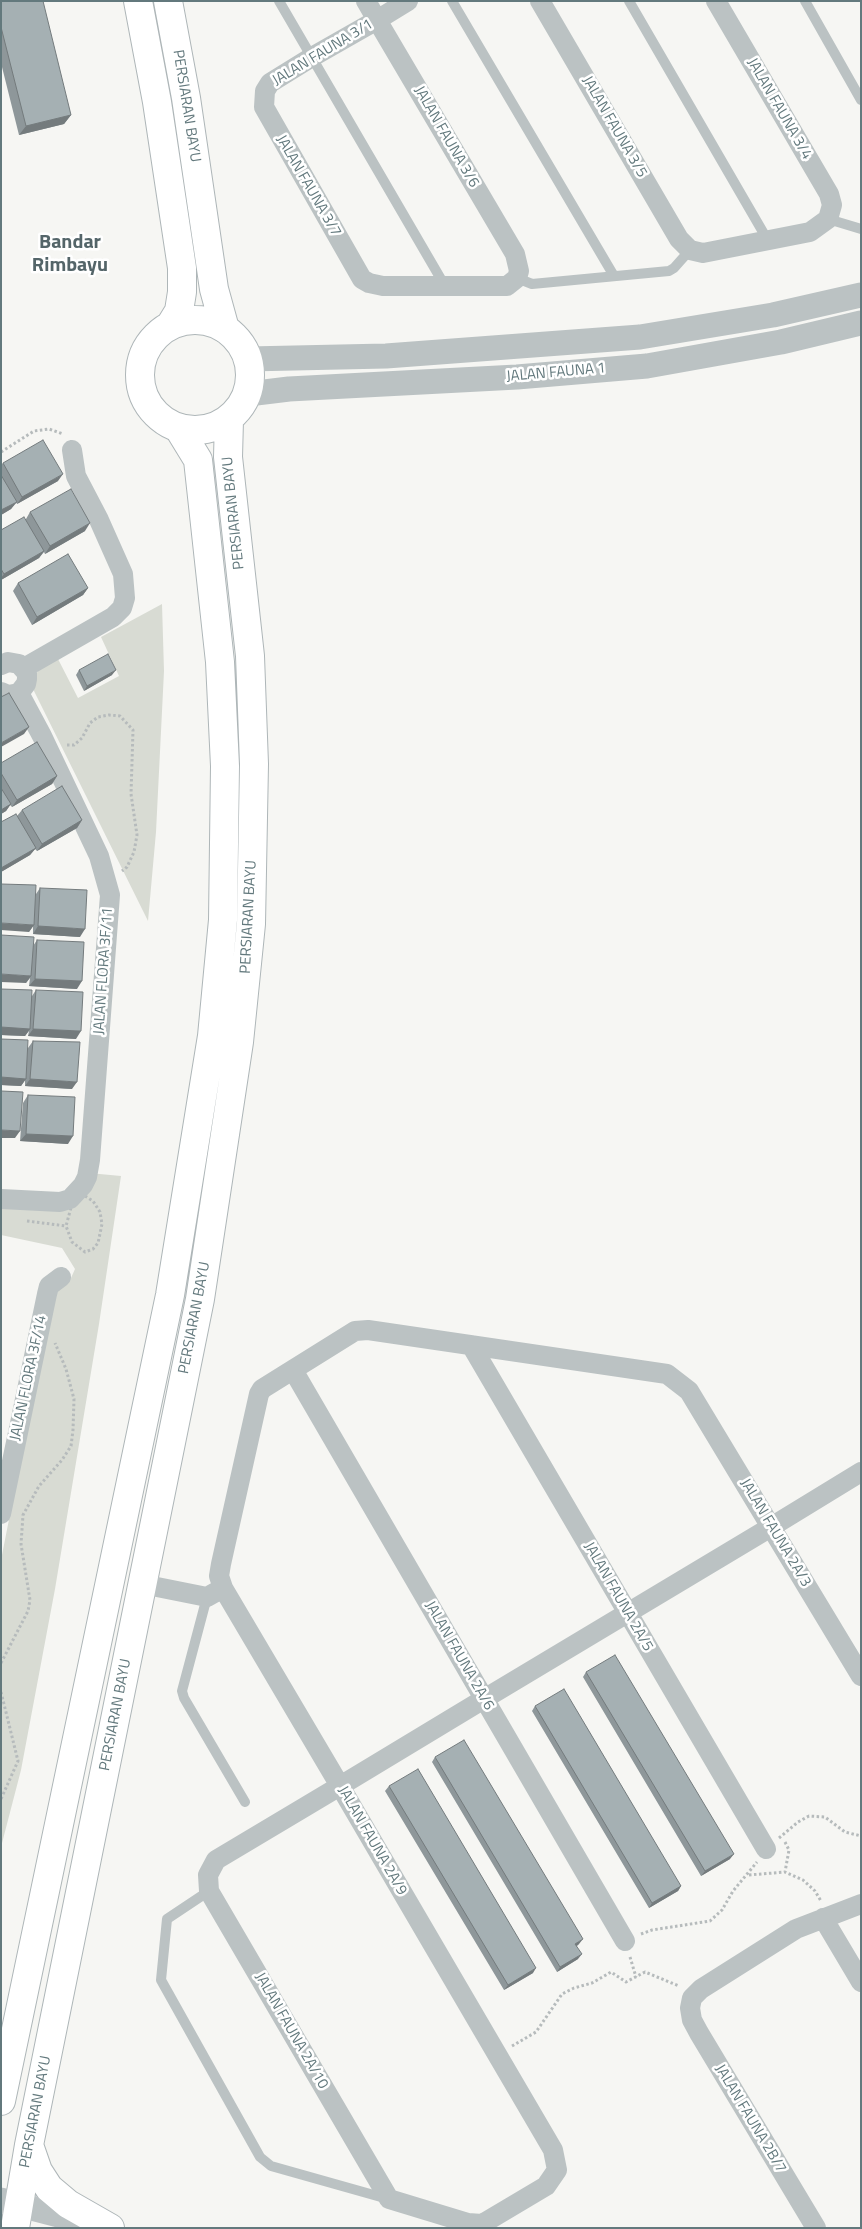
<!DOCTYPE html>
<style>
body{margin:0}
#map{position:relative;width:862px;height:2229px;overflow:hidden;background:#f6f6f3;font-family:"Titillium Web",sans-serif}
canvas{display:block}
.frame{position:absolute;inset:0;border:2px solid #63797d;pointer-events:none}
</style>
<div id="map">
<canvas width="862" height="2229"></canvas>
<div class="frame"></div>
</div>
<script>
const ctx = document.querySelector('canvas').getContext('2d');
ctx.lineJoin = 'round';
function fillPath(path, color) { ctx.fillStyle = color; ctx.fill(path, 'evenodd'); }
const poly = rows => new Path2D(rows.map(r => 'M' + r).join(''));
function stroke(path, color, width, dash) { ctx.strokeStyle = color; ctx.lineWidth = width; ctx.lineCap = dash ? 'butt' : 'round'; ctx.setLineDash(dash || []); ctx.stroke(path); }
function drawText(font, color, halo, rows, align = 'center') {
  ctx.font = font + ' "Titillium Web",sans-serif'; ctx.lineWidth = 5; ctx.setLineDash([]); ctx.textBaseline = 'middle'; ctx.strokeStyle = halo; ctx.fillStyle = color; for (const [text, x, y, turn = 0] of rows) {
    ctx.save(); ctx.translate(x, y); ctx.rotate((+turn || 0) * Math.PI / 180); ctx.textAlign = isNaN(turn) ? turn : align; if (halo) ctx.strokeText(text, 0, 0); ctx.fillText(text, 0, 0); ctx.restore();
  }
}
fillPath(poly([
 [162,604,164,671,156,832,148,921,34,691,33,683,34,676,39,670,58,659,78,698,119,676,101,637],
 [89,1173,121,1176,99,1324,55,1589,21,1770,1,1847,1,1560,53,1296,71,1278,75,1269,62,1248,1,1235,1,1196,57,1202]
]), '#d8dbd3');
const secondary = poly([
 [138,1,157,102,182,268,182,292,179,311,171,324],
 [168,1,186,98,214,289,225,329],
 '140 375a55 55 0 1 1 110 0a55 55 0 1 1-110 0Z',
 [1,2101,170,1295,212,1036,223,920,225,766,220,662,198,460,179,429],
 [29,2145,38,2171,49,2188,68,2204,110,2228],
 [15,2228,29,2145,200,1299,239,1042,251,924,254,764,250,656,228,457,229,420]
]);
stroke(secondary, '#aeb6b8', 30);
stroke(poly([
 [1,452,34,431,49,429,63,434],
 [67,745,74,745,82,738,90,723,98,717,109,715,120,716,133,730,131,794,137,835,134,852,127,867,122,871],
 [85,1196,93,1201,100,1212,102,1224,98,1243,93,1249,85,1252,72,1242,66,1226,72,1204,77,1197,85,1196],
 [27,1221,66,1226],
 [1,1663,28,1611,30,1600,21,1544,23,1515,39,1486,62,1460,71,1446,73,1430,74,1399,66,1369,55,1343],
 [1,1692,18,1761,1,1799],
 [779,1838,798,1822,809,1816,825,1817,845,1832,861,1836],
 [785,1842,789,1850,785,1872],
 [749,1875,785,1872,803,1880,815,1891,821,1901],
 [641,1934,652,1930,710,1921,722,1910,733,1891,757,1862],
 [630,1957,636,1977],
 [512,2046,536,2032,562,1994,574,1988,592,1983,611,1972,626,1982,645,1972,679,1986]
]), '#b6bbbc', 3, [2.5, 2.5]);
stroke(poly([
 [279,1,445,286],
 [452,1,614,276],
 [629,1,767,239],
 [805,1,861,100],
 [828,219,861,229],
 [517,278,532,284,669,271,674,268,690,250],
 [207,1597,182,1691,184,1698,245,1802],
 [209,1891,167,1919,161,1980,260,2157,271,2166,388,2199]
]), '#bbc2c3', 10);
stroke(poly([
 [366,1,377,20,515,254,519,271,517,278,507,286,383,286,369,283,362,279,264,107,265,91,270,83,312,57,377,20,408,1],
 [540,1,679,239,690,250,703,253,810,232,828,219,832,205,829,194,716,1],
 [1,665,8,662,19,664,27,673,27,679,26,684,19,693,8,695,1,692],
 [24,668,113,617,122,608,125,598,123,574,99,520,76,476,72,450],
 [1,1199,60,1202,70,1199,83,1185,87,1177,90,1160,110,895,99,856,42,736,19,693],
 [471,1345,766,1849],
 [293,1370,625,1941],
 [861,1472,771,1527,484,1699,340,1786,216,1860,208,1875,209,1891,389,2199,468,2223,482,2224,546,2186,557,2170,553,2150,340,1786,223,1588,219,1576,221,1564,259,1394,262,1389,355,1331,368,1330,667,1374,689,1391,771,1527,861,1676],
 [1,1514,47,1294,49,1286,61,1277],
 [142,1584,207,1597,223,1588],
 [823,1918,861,1982],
 [816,2228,699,2033,692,2020,690,2008,692,1998,701,1989,796,1929,861,1904]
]), '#bbc2c3', 20);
stroke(poly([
 [248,359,386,356,640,337,773,315,861,295],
 [248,394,289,389,517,377,647,366,781,342,861,323],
 [1,2200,93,2224]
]), '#bbc2c3', 25);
stroke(secondary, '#fff', 28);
fillPath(poly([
 [1,1,71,115,64,124,19,135,1,63],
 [3,463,58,481,17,504,16,502,11,509,1,515,1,465],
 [30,512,85,531,45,554,44,552,39,558,1,580,1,530,26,519],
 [18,583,88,588,83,595,32,625,13,591],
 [79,670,112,675,84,691,76,675],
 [1,763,57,776,52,784,12,807,10,805,6,811,1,814],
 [22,810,82,820,77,828,37,851,35,849,30,855,1,872,1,822,17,816],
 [40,888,80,937,33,934,33,926,29,932,36,894],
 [37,940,77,989,29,986,30,978,26,983,33,946],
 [1,989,32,996,36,990,76,1039,28,1036,29,1031,25,1036,1,1035],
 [1,1039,28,1048,33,1041,72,1089,25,1086,25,1080,21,1086,1,1085],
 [28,1095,68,1144,20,1141,23,1103],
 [586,1672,730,1859,701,1876,583,1677],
 [535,1706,681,1886,678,1891,649,1908,532,1711],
 [435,1757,579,1944,577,1946,578,1959,557,1972,432,1762],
 [389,1786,533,1973,504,1990,385,1791]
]), '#8e979a');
fillPath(poly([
 [71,115,64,124,19,135,26,126],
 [63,474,58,481,17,504,22,497],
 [17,502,11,509,1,515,1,510],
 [90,523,85,531,45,554,50,546],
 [44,551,39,558,1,580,1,578,4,574],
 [88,588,83,595,32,625,37,617],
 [116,670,112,675,84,691,87,686],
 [29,727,24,734,1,747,1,743],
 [57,776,52,784,12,807,17,800],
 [11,804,6,811,1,814,1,810],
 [82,820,77,828,37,851,42,844],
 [36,848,30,855,1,872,1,868],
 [1,923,34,925,29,932,1,930],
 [38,926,85,929,80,937,33,934],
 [1,974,31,976,26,983,1,982],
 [35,979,82,981,77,989,29,986],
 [1,1027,30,1029,25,1036,1,1035],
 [33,1029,81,1031,76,1039,28,1036],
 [1,1077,26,1079,21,1086,1,1085],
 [30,1079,77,1082,72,1089,25,1086],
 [1,1130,20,1131,15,1138,1,1138],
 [26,1134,73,1136,68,1144,20,1141],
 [734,1854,730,1859,701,1876,705,1871],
 [681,1886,678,1891,649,1908,652,1903],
 [583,1939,579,1944,572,1949,575,1944],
 [582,1954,578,1959,557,1972,560,1967],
 [536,1968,533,1973,504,1990,508,1985]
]), '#747b7d');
const building = poly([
 [1,1,43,1,71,115,26,126,1,27,1,1],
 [43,440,63,474,22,497,3,463,43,440],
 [1,475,17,502,1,510,1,475],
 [71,489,90,523,50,546,30,512,71,489],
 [24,517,44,551,4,574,1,569,1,530,24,517],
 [68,554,88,588,37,617,18,583,68,554],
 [108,654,116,670,87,686,79,670,108,654],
 [9,693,29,727,1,743,1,697,9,693],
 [37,742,57,776,17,800,1,773,1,763,37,742],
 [62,786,82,820,42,844,22,810,62,786],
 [1,788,11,804,1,810,1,788],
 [16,814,36,848,1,868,1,822,16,814],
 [1,884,36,885,34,925,1,923,1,884],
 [40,888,87,890,85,929,38,926,40,888],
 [1,935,34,937,31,976,1,974,1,935],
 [37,940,84,942,82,981,35,979,37,940],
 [1,989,32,990,30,1029,1,1027,1,989],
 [36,990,83,992,81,1031,33,1029,36,990],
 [1,1039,28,1040,26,1079,1,1077,1,1039],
 [33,1041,80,1042,77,1082,30,1079,33,1041],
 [1,1091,23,1092,20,1131,1,1130,1,1091],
 [28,1095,75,1097,73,1136,26,1134,28,1095],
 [615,1655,734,1854,705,1871,586,1672,615,1655],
 [564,1689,681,1886,652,1903,535,1706,564,1689],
 [464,1740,583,1939,575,1944,582,1954,560,1967,435,1757,464,1740],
 [418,1769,536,1968,508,1985,389,1786,418,1769]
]);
fillPath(building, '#a5b0b3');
stroke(building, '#747b7d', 1);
drawText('15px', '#63797d', '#fff', [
 ["JALAN FAUNA 3/1",323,53,-31],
 ["PERSIARAN BAYU",186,106,81],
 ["JALAN FAUNA 3/4",779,109,60],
 ["JALAN FAUNA 3/5",614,127,60],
 ["JALAN FAUNA 3/6",446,137,60],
 ["JALAN FAUNA 3/7",308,186,60],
 ["JALAN FAUNA 1",556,373,-5],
 ["PERSIARAN BAYU",234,513,-96],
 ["PERSIARAN BAYU",249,917,-87],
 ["JALAN FLORA 3F/11",104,971,-86],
 ["PERSIARAN BAYU",195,1318,-79],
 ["JALAN FLORA 3F/14",29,1378,-78],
 ["JALAN FAUNA 2A/3",775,1533,59],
 ["JALAN FAUNA 2A/5",618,1597,60],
 ["JALAN FAUNA 2A/6",459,1656,60],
 ["PERSIARAN BAYU",116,1715,-79],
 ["JALAN FAUNA 2A/9",372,1841,60],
 ["JALAN FAUNA 2A/10",291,2031,60],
 ["PERSIARAN BAYU",36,2112,-79],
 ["JALAN FAUNA 2B/7",750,2119,59]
]);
drawText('bold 20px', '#546569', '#fff', [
 ["Bandar",70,243],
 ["Rimbayu",70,266]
]);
</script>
